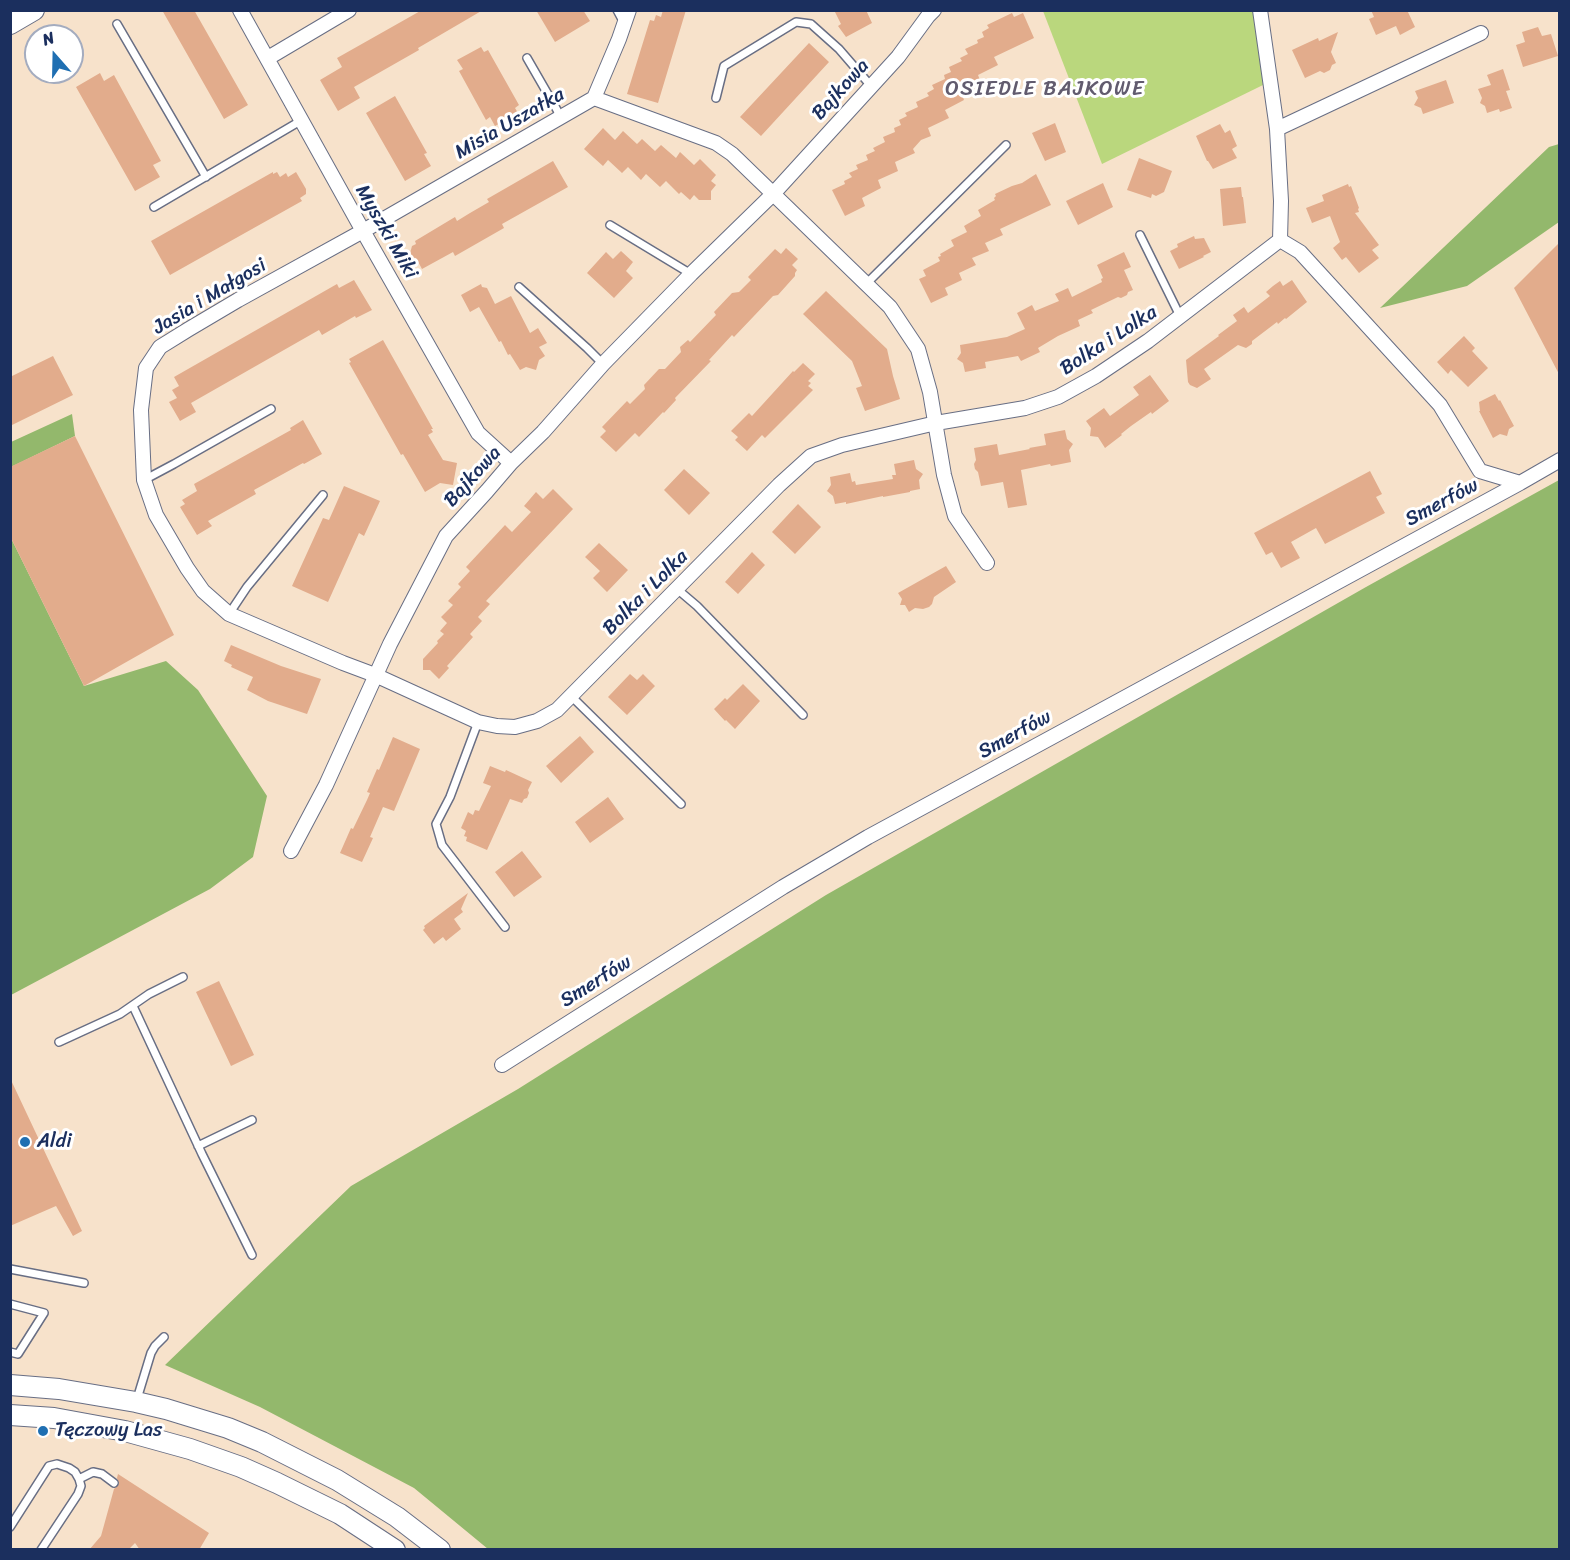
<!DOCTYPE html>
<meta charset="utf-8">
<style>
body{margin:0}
#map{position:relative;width:1570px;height:1560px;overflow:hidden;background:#f7e2cb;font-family:Sriracha,sans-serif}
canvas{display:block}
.frame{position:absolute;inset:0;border:12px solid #1b2f5e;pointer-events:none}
.north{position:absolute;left:24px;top:24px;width:60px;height:60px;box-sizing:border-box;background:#fff;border:2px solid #a4acbf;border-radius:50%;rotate:340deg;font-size:16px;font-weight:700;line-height:24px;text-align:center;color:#1b2f5e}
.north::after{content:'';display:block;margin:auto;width:21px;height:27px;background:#1f6fb2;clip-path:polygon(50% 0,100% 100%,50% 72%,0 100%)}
</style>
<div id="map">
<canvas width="1570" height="1560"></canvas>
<div class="frame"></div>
<div class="north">N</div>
</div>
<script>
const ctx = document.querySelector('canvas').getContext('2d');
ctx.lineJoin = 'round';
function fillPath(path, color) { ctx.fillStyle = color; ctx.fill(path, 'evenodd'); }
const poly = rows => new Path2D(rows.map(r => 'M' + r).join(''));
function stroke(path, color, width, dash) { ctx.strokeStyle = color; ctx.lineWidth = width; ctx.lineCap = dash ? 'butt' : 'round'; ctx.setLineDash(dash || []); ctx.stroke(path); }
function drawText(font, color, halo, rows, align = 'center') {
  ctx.font = font + ' Sriracha,sans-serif'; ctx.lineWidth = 6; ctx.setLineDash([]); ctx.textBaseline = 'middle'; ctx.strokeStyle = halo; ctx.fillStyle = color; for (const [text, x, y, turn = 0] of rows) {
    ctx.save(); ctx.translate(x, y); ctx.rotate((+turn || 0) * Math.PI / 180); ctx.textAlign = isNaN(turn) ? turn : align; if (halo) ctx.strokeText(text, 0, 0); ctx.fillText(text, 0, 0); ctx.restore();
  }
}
fillPath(poly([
 [1043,11,1255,11,1263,85,1102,164]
]), '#bad77d');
fillPath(poly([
 [1559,144,1559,222,1467,286,1380,308,1549,147],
 [72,414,75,436,11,467,11,442],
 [1559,480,1559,1549,488,1549,414,1488,260,1407,165,1365,351,1186,518,1089,826,895,1366,587],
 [10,536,84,686,166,661,198,690,267,796,253,857,210,889,11,995]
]), '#93b86c');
fillPath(poly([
 [162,10,194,10,248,105,224,119],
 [422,10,483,10,418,48,419,50,354,87,360,98,338,111,320,80,342,67,337,58],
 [536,10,583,10,590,21,555,42],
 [663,10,686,10,658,103,627,94,650,20,654,21,656,15,661,17],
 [834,10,866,10,872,23,846,37,838,26,841,24],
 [1371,10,1407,10,1415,27,1400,35,1396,26,1376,35,1369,19,1374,17],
 [1012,13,1014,17,1023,13,1034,38,994,57,998,65,978,75,981,83,961,92,964,100,945,110,949,118,928,128,931,136,921,140,913,149,915,153,895,162,898,171,878,180,881,188,862,198,865,206,845,216,832,190,845,184,844,181,852,177,849,173,858,169,856,165,868,160,866,155,875,151,873,148,885,142,883,137,895,132,894,128,901,125,899,120,907,116,905,113,918,107,916,102,929,96,927,93,934,89,932,85,945,79,944,75,951,72,949,67,962,61,960,58,968,54,965,49,978,43,977,40,984,37,982,32,989,28,987,25],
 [1538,27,1542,36,1551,34,1558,56,1523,67,1516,45,1525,42,1522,32],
 [1338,32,1331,52,1336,63,1332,65,1330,70,1324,73,1320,71,1305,78,1292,50,1318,38,1319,41],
 [809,43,829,62,761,136,740,117],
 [481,47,484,52,488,50,519,105,515,108,518,113,495,126,490,117,486,120,459,71,463,69,457,60],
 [1503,69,1510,90,1506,91,1512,108,1500,112,1499,109,1487,113,1485,106,1480,103,1482,98,1478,89,1491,85,1487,75],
 [100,73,104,81,114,75,161,161,153,165,160,177,135,191,76,87],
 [1446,80,1454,103,1423,114,1421,108,1414,105,1418,98,1415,91],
 [395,96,427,153,424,154,431,166,405,181,366,113],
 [1055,123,1066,152,1045,161,1032,133],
 [1220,124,1225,133,1230,130,1237,146,1232,149,1237,158,1213,169,1208,161,1207,161,1196,136],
 [603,128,615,140,623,131,637,144,642,139,655,151,661,145,676,158,680,152,694,165,700,159,716,175,711,181,716,185,711,191,711,200,699,200,694,195,690,200,681,192,679,194,666,181,660,187,646,174,641,180,628,167,622,173,608,160,603,166,584,149],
 [1139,158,1172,171,1164,192,1156,196,1152,194,1151,198,1127,190],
 [553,161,568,187,502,224,504,228,455,256,453,252,422,269,416,258,409,257,412,246,416,244,415,241,455,217,457,221,470,213,489,202,487,199],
 [273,172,273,174,277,172,280,177,286,173,288,177,296,172,306,189,306,194,300,198,302,201,170,275,151,241],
 [1036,174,1051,205,1000,229,1003,235,985,243,989,251,972,258,976,265,959,273,962,280,945,288,948,295,931,303,919,279,926,276,923,270,940,261,938,257,941,256,940,254,954,246,951,240,967,232,964,226,981,216,978,210,995,200,994,198,996,196,995,194,1012,186,1022,183],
 [1103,183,1113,207,1078,225,1066,201],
 [1348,184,1349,187,1351,186,1359,208,1358,209,1359,212,1355,213,1379,245,1372,250,1379,258,1359,273,1346,257,1342,260,1333,248,1340,242,1330,216,1312,223,1306,208,1324,201,1322,195],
 [1241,187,1242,197,1243,197,1246,223,1223,226,1220,189],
 [1194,236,1195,239,1204,238,1211,252,1203,256,1204,257,1179,269,1170,251,1178,247,1177,244],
 [1560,242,1560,376,1514,288],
 [786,248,798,259,792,265,797,270,795,273,795,276,778,295,773,296,734,337,732,335,709,360,711,361,675,398,676,400,664,413,663,412,639,437,635,433,616,452,600,437,606,431,602,427,627,401,630,404,645,389,644,385,659,369,665,369,681,352,680,347,688,340,690,342,716,315,714,312,732,293,739,292,751,280,748,277,775,249,781,254],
 [621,251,633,262,626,271,633,278,614,298,587,273,606,252,613,259],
 [1124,252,1131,267,1124,270,1133,290,1128,292,1127,295,1121,298,1118,297,1091,310,1093,313,1078,320,1080,326,1058,336,1038,348,1040,352,1021,361,1018,356,985,362,986,368,965,372,963,363,957,359,961,353,960,345,1007,337,1025,329,1017,313,1032,305,1035,311,1059,301,1055,294,1068,288,1072,297,1102,282,1101,279,1103,278,1097,265],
 [354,280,372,310,356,318,355,316,322,335,319,330,191,403,196,412,180,421,169,402,177,398,172,390,179,386,174,377,337,284,339,288],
 [1292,280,1307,302,1286,319,1285,318,1278,324,1277,322,1252,341,1252,344,1246,348,1238,345,1204,369,1211,379,1197,388,1190,385,1188,382,1186,360,1219,336,1218,335,1237,321,1233,315,1244,307,1248,313,1270,296,1266,292,1273,286,1280,281,1283,286],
 [481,284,482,287,487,288,495,304,511,296,530,333,538,328,547,343,539,347,545,356,539,360,536,370,526,367,520,370,510,354,508,355,501,341,499,342,479,307,470,312,461,295],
 [826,291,887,349,893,376,900,399,865,411,856,388,862,386,852,361,803,314],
 [1464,336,1475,348,1472,351,1488,368,1468,387,1451,370,1448,374,1437,362],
 [383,340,433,429,431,429,433,432,428,435,443,460,457,463,453,485,440,483,425,492,403,454,401,455,349,363,351,362,349,359],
 [53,356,73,395,10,426,10,377],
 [803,363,815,374,808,381,811,383,808,386,813,390,765,438,762,435,747,451,735,440,738,437,731,431,749,413,752,416,793,371,794,372],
 [1150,375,1169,401,1152,414,1151,412,1131,426,1121,434,1122,435,1105,448,1098,437,1090,436,1091,428,1086,421,1104,408,1110,416,1139,395,1133,387],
 [1495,394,1499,401,1500,400,1514,426,1509,429,1507,436,1500,434,1493,438,1479,411,1480,411,1479,402],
 [303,420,322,454,304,464,303,463,254,490,256,494,208,521,212,526,197,535,180,507,185,504,182,500,197,491,194,484,291,430,290,428],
 [1065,430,1067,439,1073,444,1069,450,1071,462,1051,466,1050,464,1021,470,1027,505,1008,508,1003,482,981,486,978,472,975,469,974,464,976,460,974,448,997,444,999,455,1030,449,1029,448,1046,445,1044,434],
 [75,436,174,635,84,686,10,536,10,467],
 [914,460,916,469,923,474,919,480,920,489,910,491,910,492,883,497,883,496,846,504,846,502,835,504,833,496,827,491,831,485,830,477,850,473,852,482,855,481,856,485,893,479,892,475,896,475,894,464],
 [684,469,710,493,689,515,664,490],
 [1370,471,1382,494,1376,497,1385,513,1325,544,1316,528,1291,542,1300,558,1281,568,1272,552,1266,555,1254,533],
 [344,486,380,501,364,536,359,533,328,602,292,586,323,518,329,520],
 [553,489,573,509,486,601,490,604,478,617,482,621,470,634,473,637,447,666,449,668,439,679,430,670,423,670,423,659,438,643,437,641,444,634,440,631,447,623,441,617,453,605,448,601,461,587,458,584,470,571,466,567,505,525,512,532,531,512,524,506,536,492,543,499],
 [798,504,821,527,795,554,772,532],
 [599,543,628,570,607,592,593,578,600,571,585,557],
 [752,552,765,565,738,594,725,582],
 [946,566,956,582,934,597,932,604,929,607,923,609,915,608,909,612,905,605,900,605,902,599,898,593],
 [231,645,281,666,321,679,307,714,268,701,247,690,253,677,231,667,232,665,224,661],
 [630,674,637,680,643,674,655,686,627,715,608,697],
 [743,684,760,701,735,729,726,720,725,721,714,709,725,698,727,700],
 [580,736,594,752,561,783,546,766],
 [393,737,420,749,394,811,383,807,370,837,373,838,362,862,340,853,351,828,353,829,367,800,370,793,367,792,377,769,379,770],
 [490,766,505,772,506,770,532,782,528,790,529,793,527,798,524,799,522,803,510,799,487,850,466,841,467,837,464,836,466,831,461,828,468,812,473,815,475,810,479,811,491,786,483,783],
 [608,797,624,819,590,843,575,822],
 [522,851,542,877,514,897,495,872],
 [468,893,461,909,463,912,454,919,461,929,446,941,443,937,434,944,423,930,425,928,424,926],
 [219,981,254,1055,231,1066,196,992],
 [10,1078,82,1231,73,1236,56,1206,10,1226],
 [118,1474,209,1533,199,1550,140,1550,135,1543,128,1550,89,1550,101,1536,114,1489,119,1484,117,1478]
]), '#e2ac8c');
const service = poly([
 [617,10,624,23],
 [117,24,206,177],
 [527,58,557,110,560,118],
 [716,98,724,66,796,22,811,24,839,49,871,86],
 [154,207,302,120],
 [610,225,691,274],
 [1140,235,1180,316],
 [866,284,1006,145],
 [519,287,587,348,603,364],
 [144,480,174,464,271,409],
 [677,589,697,606,803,715],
 [229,614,247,587,323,495],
 [571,696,681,804],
 [478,722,450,797,436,824,442,845,505,927],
 [133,1006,202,1154,252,1255],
 [59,1042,120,1014,149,994,183,977],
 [198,1146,252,1120],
 [10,1269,84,1283],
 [10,1304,44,1313,18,1354,10,1352],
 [137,1399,151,1353,155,1346,164,1337],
 [79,1479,93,1472,102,1474,114,1483],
 [10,1527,49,1466,57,1464,69,1468,75,1472,79,1479,81,1486,78,1494,41,1550]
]);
const minor = poly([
 [240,10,363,231,478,433,511,463],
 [629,10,619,39,594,98,363,231,238,300,189,329,160,347,146,368,141,410,144,480,156,515,187,568,203,591,229,614,343,663,375,675,478,722,497,726,515,727,537,721,557,710,779,485,811,456,842,445,936,423,1025,408,1058,397,1096,376,1148,341,1280,240],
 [1260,10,1277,129,1281,201,1280,240,1300,252,1440,405,1480,471,1520,483],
 [268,58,349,10],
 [594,98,716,143,732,154,890,307,918,349,930,392,944,475,955,516,987,563],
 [1277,129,1481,33],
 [291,851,326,785,390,644,446,536,487,491,511,463,543,432,603,364,691,274,773,194,898,57,928,16,934,10],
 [502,1065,783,887,868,837,1520,483,1560,460]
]);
const secondary = poly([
 [10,24,34,10],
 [10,1385,59,1389,136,1402,166,1409,228,1428,262,1442,337,1480,397,1517,440,1550],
 [10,1415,54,1418,125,1431,190,1449,241,1467,277,1483,340,1514,395,1550]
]);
stroke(service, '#686e84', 10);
stroke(minor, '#686e84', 16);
stroke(secondary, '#686e84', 22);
stroke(service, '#fff', 7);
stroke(minor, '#fff', 14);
stroke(secondary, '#fff', 20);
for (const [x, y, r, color] of [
 [25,1142,6,"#1f6fb2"],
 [43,1431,6,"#1f6fb2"]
]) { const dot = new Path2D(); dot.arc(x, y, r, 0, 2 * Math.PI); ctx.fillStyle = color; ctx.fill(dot); stroke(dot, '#fff', 2); }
drawText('20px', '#1b2f5e', '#fff', [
 ["Bajkowa",841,90,-48],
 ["Misia Uszatka",510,124,-30],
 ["Myszki Miki",386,232,60],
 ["Jasia i Małgosi",210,297,-31],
 ["Bolka i Lolka",1109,341,-33],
 ["Bajkowa",473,477,-48],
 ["Smerfów",1442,503,-28],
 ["Bolka i Lolka",646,593,-45],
 ["Smerfów",1015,735,-29],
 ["Smerfów",596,982,-32]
]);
drawText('20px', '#1b2f5e', '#fff', [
 ["Aldi",37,1142],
 ["Tęczowy Las",55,1431]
], 'left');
ctx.letterSpacing = '1.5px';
drawText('21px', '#615b6e', '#fff', [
 ["OSIEDLE BAJKOWE",1045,90]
]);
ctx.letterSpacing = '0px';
</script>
